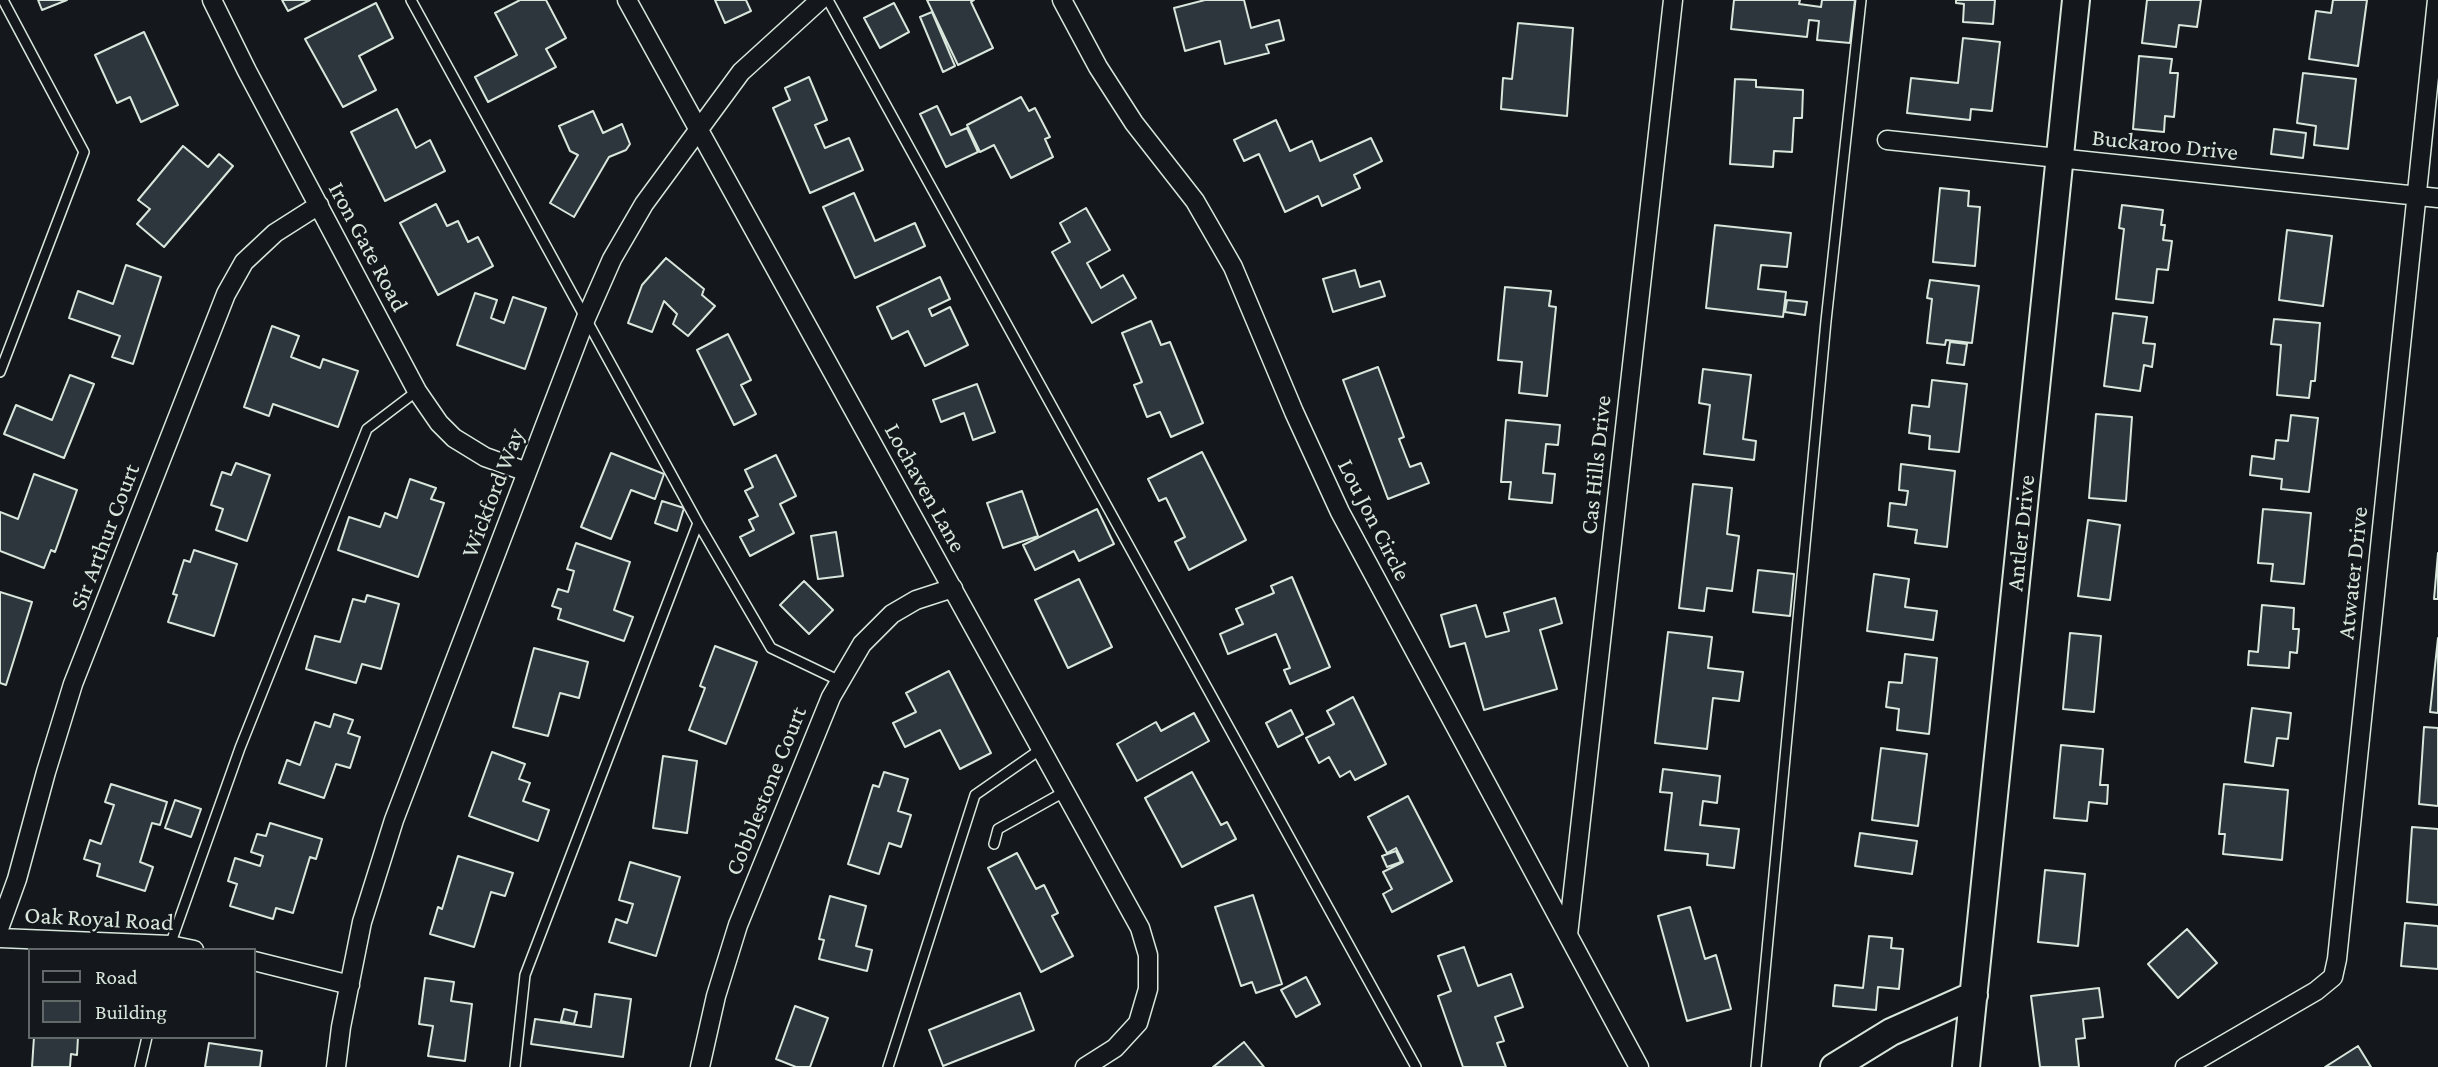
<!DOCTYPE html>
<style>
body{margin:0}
#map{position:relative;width:2438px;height:1067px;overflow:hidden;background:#14181c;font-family:"Crimson Pro",serif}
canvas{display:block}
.legend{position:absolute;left:28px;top:948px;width:228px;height:91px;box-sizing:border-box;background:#14181c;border:2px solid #626a69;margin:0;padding:9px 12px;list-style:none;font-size:21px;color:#d8e6dc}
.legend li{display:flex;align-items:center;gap:14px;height:35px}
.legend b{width:35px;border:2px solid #626a69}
</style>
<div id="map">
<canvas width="2438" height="1067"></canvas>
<ul class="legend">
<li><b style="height:9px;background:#14181c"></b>Road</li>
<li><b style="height:19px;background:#2c363c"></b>Building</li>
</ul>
</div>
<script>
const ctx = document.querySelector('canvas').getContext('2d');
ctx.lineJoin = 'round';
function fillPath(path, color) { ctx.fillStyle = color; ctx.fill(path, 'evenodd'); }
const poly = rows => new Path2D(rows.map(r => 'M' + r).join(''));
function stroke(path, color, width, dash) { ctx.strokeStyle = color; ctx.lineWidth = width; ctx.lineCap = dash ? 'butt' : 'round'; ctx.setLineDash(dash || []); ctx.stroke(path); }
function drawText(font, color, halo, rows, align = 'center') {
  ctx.font = font + ' "Crimson Pro",serif'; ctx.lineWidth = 5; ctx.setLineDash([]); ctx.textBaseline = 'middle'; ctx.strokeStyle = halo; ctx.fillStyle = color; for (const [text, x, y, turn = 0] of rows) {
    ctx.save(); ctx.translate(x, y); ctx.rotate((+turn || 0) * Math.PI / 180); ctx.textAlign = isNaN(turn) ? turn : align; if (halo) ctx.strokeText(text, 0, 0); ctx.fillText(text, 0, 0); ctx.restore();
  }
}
const building = poly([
 [38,0,67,0,42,10,38,0],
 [282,0,310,0,288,11,282,0],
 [520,0,546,0,566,38,546,49,556,67,488,102,475,77,517,55,495,13,520,0],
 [715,0,746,0,751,11,725,23,715,0],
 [927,0,974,0,971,2,993,48,958,65,927,0],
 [1205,0,1244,0,1251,28,1279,20,1284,40,1266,45,1269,53,1225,64,1220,41,1185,51,1174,8,1205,0],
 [1734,0,1800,0,1799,4,1821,7,1822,0,1855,0,1850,43,1817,40,1819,21,1809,20,1807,37,1731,29,1734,0],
 [1956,0,1995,0,1993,24,1963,22,1964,4,1956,3,1956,0],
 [2147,0,2201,0,2197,27,2179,25,2176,47,2142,43,2147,0],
 [2333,0,2367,0,2358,66,2309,59,2316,11,2331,13,2333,0],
 [376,3,393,38,359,56,376,90,343,107,305,39,376,3],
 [894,3,909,32,880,48,864,18,894,3],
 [932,12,955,66,943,72,920,17,932,12],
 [1518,23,1573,28,1567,116,1501,109,1503,78,1512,79,1518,23],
 [144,32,178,105,141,122,130,97,117,103,95,55,144,32],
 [1963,38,2000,42,1992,111,1971,109,1970,120,1907,113,1911,78,1958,83,1963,38],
 [2139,56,2172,59,2170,73,2178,73,2174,117,2165,116,2164,132,2133,129,2139,56],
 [2303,73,2356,79,2348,149,2314,145,2316,126,2297,123,2303,73],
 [809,77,827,120,815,125,825,148,849,138,863,170,810,193,773,108,790,100,785,88,809,77],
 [1735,79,1756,80,1756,87,1803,90,1802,118,1794,118,1792,152,1774,151,1773,167,1730,164,1735,79],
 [1021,97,1029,111,1035,108,1050,137,1045,139,1053,157,1011,178,994,145,980,152,967,125,1021,97],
 [937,106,951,135,967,128,978,152,946,167,920,114,937,106],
 [397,109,416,148,430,140,445,171,385,201,351,132,397,109],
 [593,111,603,133,622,124,630,144,626,150,609,157,574,217,550,203,578,155,570,151,559,126,593,111],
 [1276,120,1290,151,1312,141,1320,161,1371,138,1382,161,1354,175,1360,188,1322,206,1318,196,1285,212,1259,154,1244,161,1234,140,1276,120],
 [2274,129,2306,133,2303,158,2271,154,2274,129],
 [183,146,208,167,219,154,233,166,164,247,137,224,150,209,138,200,183,146],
 [1940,188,1969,191,1968,206,1980,207,1975,266,1933,262,1940,188],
 [854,193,875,241,915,223,925,246,855,278,823,207,854,193],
 [436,204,447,226,458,221,468,242,478,237,493,266,438,295,400,223,436,204],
 [2122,205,2163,210,2161,225,2165,225,2163,240,2172,241,2168,270,2157,269,2153,303,2116,299,2124,229,2119,228,2122,205],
 [1086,208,1110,250,1087,263,1101,288,1123,275,1136,298,1092,323,1052,252,1070,242,1060,223,1086,208],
 [1715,225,1791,233,1787,267,1761,265,1758,289,1786,292,1783,317,1706,308,1715,225],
 [2287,230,2332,236,2323,306,2279,300,2287,230],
 [666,258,704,289,702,295,715,306,688,336,673,324,677,314,664,301,652,332,628,323,642,285,666,258],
 [126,265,161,277,133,364,112,357,120,336,69,318,78,291,113,304,126,265],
 [1355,270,1360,287,1380,281,1385,296,1333,312,1323,279,1355,270],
 [940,277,950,299,929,309,932,316,950,307,968,345,925,366,908,331,892,339,877,307,940,277],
 [1930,280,1979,286,1972,343,1946,340,1945,345,1927,343,1932,299,1927,298,1930,280],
 [1505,287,1551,291,1549,306,1556,307,1547,396,1519,393,1522,362,1498,360,1505,287],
 [475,293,497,300,491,318,504,323,513,297,546,308,525,369,457,345,475,293],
 [1787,300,1807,302,1805,315,1785,312,1787,300],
 [2113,313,2147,317,2143,343,2155,344,2152,367,2144,365,2140,391,2104,386,2113,313],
 [2274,319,2320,323,2315,381,2311,381,2309,398,2277,395,2281,345,2271,344,2274,319],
 [1151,321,1161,345,1170,342,1203,423,1171,437,1160,412,1147,417,1134,385,1142,382,1122,333,1151,321],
 [272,326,299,336,291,357,320,368,323,359,358,371,338,427,273,404,269,416,244,407,272,326],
 [728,334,751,380,741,385,756,414,734,425,697,350,728,334],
 [1950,342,1967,344,1964,365,1947,363,1950,342],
 [1378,367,1404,437,1399,439,1410,467,1421,463,1429,483,1388,499,1343,380,1378,367],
 [1703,369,1751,375,1743,439,1756,441,1754,460,1704,454,1710,405,1699,403,1703,369],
 [70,375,94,384,64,458,4,434,16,405,52,420,70,375],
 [1932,380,1967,384,1959,452,1929,449,1930,436,1909,433,1912,405,1929,407,1932,380],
 [977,384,995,432,973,440,964,413,941,422,933,400,977,384],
 [2096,414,2132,417,2126,501,2089,498,2096,414],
 [2291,415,2318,418,2309,492,2281,489,2282,479,2250,475,2252,456,2274,459,2276,440,2288,441,2291,415],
 [1506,420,1560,425,1558,445,1546,444,1543,473,1555,474,1552,503,1509,499,1511,482,1501,482,1506,420],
 [1202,452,1246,540,1189,570,1175,542,1185,537,1166,498,1159,501,1148,479,1202,452],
 [611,453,664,474,655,499,631,490,611,539,581,527,611,453],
 [776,455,796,496,780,504,794,533,750,556,740,537,754,530,749,520,758,516,745,491,753,487,745,470,776,455],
 [236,463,270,475,247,541,216,530,223,509,211,505,222,472,231,475,236,463],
 [1901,464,1955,471,1947,547,1915,543,1917,530,1888,526,1890,503,1906,505,1908,491,1899,490,1901,464],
 [34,474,77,490,55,552,51,550,44,568,0,551,0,512,18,519,34,474],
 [410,479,436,488,431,499,444,503,418,577,338,550,349,517,380,527,385,513,397,518,410,479],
 [1693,484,1732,488,1727,534,1739,536,1732,591,1707,588,1704,611,1679,608,1693,484],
 [1022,491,1038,536,1003,548,987,503,1022,491],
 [662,501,684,508,677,531,655,523,662,501],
 [1097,509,1114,544,1079,561,1074,551,1035,570,1023,545,1097,509],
 [2263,509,2311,513,2304,584,2271,581,2273,564,2258,563,2263,509],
 [2088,520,2120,525,2110,600,2078,596,2088,520],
 [836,532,843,576,818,579,811,536,836,532],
 [576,543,630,562,614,610,633,617,624,641,558,619,561,609,552,606,558,589,568,592,574,571,567,569,576,543],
 [194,550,237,564,214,636,168,622,177,595,173,594,184,560,190,562,194,550],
 [2438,553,2438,599,2434,599,2438,553],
 [1758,570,1794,574,1790,616,1753,612,1758,570],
 [1874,574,1909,579,1905,607,1937,611,1933,640,1867,631,1874,574],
 [1292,577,1330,667,1290,684,1284,670,1290,668,1276,634,1228,654,1220,634,1243,624,1236,609,1274,593,1271,586,1292,577],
 [1079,579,1112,647,1068,668,1035,600,1079,579],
 [804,581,833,610,809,634,780,605,804,581],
 [0,592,32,602,6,685,0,683,0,592],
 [367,595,399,604,381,669,362,664,356,683,306,669,315,636,340,642,353,599,365,602,367,595],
 [1555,598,1562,623,1540,630,1557,689,1484,710,1465,643,1450,647,1441,615,1476,605,1486,637,1509,631,1504,613,1555,598],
 [2262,605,2294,608,2293,629,2299,629,2297,653,2290,652,2289,668,2248,665,2249,651,2258,652,2262,605],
 [1668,632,1712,637,1708,668,1743,672,1739,701,1713,698,1707,749,1655,743,1668,632],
 [2070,633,2101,636,2094,712,2063,709,2070,633],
 [2438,638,2438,713,2430,712,2438,638],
 [715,646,757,662,726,744,689,730,705,688,700,686,715,646],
 [534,648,588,662,579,698,560,693,548,736,513,727,534,648],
 [1905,654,1937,658,1929,734,1897,730,1899,709,1886,707,1889,682,1902,683,1905,654],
 [949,671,991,753,960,769,940,730,905,747,893,723,916,712,906,693,949,671],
 [1353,697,1386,764,1355,780,1350,771,1340,777,1329,757,1319,763,1306,738,1334,724,1327,711,1353,697],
 [2252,708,2291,713,2288,739,2277,738,2273,766,2245,762,2252,708],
 [1291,710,1303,734,1278,747,1266,723,1291,710],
 [1194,713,1209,741,1137,781,1117,744,1156,722,1161,731,1194,713],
 [334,714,353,720,348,733,360,737,350,768,336,764,324,798,279,783,287,760,300,765,315,722,330,727,334,714],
 [2424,727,2438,728,2438,806,2419,804,2424,727],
 [2061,745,2103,749,2100,785,2108,785,2107,804,2089,802,2087,821,2054,818,2061,745],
 [1881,748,1927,754,1918,826,1872,820,1881,748],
 [492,752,525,764,519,779,530,783,523,801,549,810,538,841,469,816,492,752],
 [663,756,697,761,687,833,653,828,663,756],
 [1663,769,1720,776,1717,803,1703,801,1700,825,1739,829,1734,868,1707,865,1708,854,1665,850,1672,793,1660,792,1663,769],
 [884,772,908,779,898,811,911,815,901,847,889,843,879,874,848,864,873,785,879,787,884,772],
 [1192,772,1221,825,1227,822,1236,839,1182,867,1145,798,1192,772],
 [111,784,167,802,160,825,152,823,140,862,153,867,145,891,97,876,100,864,84,859,90,840,101,844,114,805,105,802,111,784],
 [2224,784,2288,790,2282,860,2223,854,2225,834,2219,834,2224,784],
 [1408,796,1452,881,1392,912,1383,894,1392,889,1383,872,1403,862,1396,848,1387,853,1368,817,1408,796],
 [175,800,201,809,191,837,165,828,175,800],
 [270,823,322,839,316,859,310,857,293,913,276,908,273,919,230,906,237,884,228,881,235,858,260,866,263,856,251,852,257,834,266,836,270,823],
 [2412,827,2438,829,2438,905,2407,902,2412,827],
 [1860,833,1917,841,1912,874,1855,866,1860,833],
 [1396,851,1401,862,1387,867,1382,856,1396,851],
 [1017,853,1036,889,1044,885,1058,913,1052,916,1073,956,1041,972,988,868,1017,853],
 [458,856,513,873,505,896,491,892,474,947,430,934,438,907,442,909,458,856],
 [630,862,680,877,656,956,609,942,616,919,627,923,633,904,619,900,630,862],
 [2045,870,2085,874,2078,946,2038,942,2045,870],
 [1253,895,1282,984,1256,993,1252,982,1241,986,1215,907,1253,895],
 [830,896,866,906,856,946,872,950,867,971,819,959,824,940,819,939,830,896],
 [1690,907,1705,959,1716,955,1731,1009,1687,1021,1658,916,1690,907],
 [2405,923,2438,926,2438,969,2401,966,2405,923],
 [2187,929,2217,963,2178,998,2148,964,2187,929],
 [1869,936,1892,938,1891,948,1903,949,1899,989,1878,987,1876,1010,1833,1006,1835,985,1863,988,1869,936],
 [1464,947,1478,986,1511,974,1523,1007,1495,1017,1504,1041,1497,1043,1506,1067,1463,1067,1438,996,1451,991,1438,956,1464,947],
 [1306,977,1320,1004,1296,1017,1281,990,1306,977],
 [425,978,454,982,451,1001,472,1004,465,1061,428,1056,433,1026,419,1024,425,978],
 [2099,988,2103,1017,2083,1019,2085,1038,2076,1039,2079,1067,2040,1067,2031,996,2099,988],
 [1020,993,1034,1030,943,1066,929,1030,1020,993],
 [595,994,631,999,623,1057,531,1044,535,1019,591,1027,595,994],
 [795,1006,828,1018,810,1067,796,1067,776,1059,795,1006],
 [564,1009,577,1012,574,1024,561,1021,564,1009],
 [34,1037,78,1037,77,1055,71,1054,70,1067,32,1067,34,1037],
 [1244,1042,1264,1067,1213,1067,1244,1042],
 [209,1043,262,1051,260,1067,205,1067,209,1043],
 [2358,1046,2371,1067,2325,1067,2358,1046]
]);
fillPath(building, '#2c363c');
stroke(building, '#d8e6dc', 2);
const lane = poly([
 [411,0,698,523,771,648,840,681],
 [828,0,1416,1067],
 [0,372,84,152,3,0],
 [994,844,998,829,1064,792],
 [169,948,240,748,367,429,417,391],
 [140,1067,147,1037],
 [515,1067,525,975,698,523],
 [888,1067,975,795,1041,749],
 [1756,1067,1826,321,1861,0]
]);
const street = poly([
 [212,0,247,71,417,391,439,423,454,438,485,457,527,472],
 [627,0,1140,928,1148,955,1148,989,1138,1023,1115,1048,1085,1067],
 [1062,0,1098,67,1134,123,1195,201,1233,267,1294,412,1340,512,1639,1067],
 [1887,140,2438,198],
 [0,926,17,879,46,772,73,684,226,294,244,262,275,233,319,205],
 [1568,935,1673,0],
 [0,938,170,945,194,950],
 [254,961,350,985],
 [336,1067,341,1027,362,922,394,820,586,318,612,259,644,204,741,72,820,0],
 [700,1067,716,996,738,925,831,697,862,644,892,614,916,600,953,588],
 [2185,1067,2316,991,2333,977,2337,959,2437,0]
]);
const secondary = poly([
 [1834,1067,1891,1032,1974,995],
 [1966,1067,2076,0]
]);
stroke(lane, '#d8e6dc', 12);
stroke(street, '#d8e6dc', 21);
stroke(secondary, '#d8e6dc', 30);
stroke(lane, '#14181c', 9);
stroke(street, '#14181c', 18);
stroke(secondary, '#14181c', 26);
drawText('24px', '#d8e6dc', '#14181c', [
 ["Buckaroo Drive",2165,145,6],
 ["Iron Gate Road",368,247,62],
 ["Cas Hills Drive",1596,465,-84],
 ["Lochaven Lane",925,488,61],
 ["Wickford Way",493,493,-69],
 ["Lou Jon Circle",1374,520,63],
 ["Antler Drive",2021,533,-84],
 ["Sir Arthur Court",105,537,-69],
 ["Atwater Drive",2353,573,-84],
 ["Cobblestone Court",766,791,-68],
 ["Oak Royal Road",99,919,3]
]);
</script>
